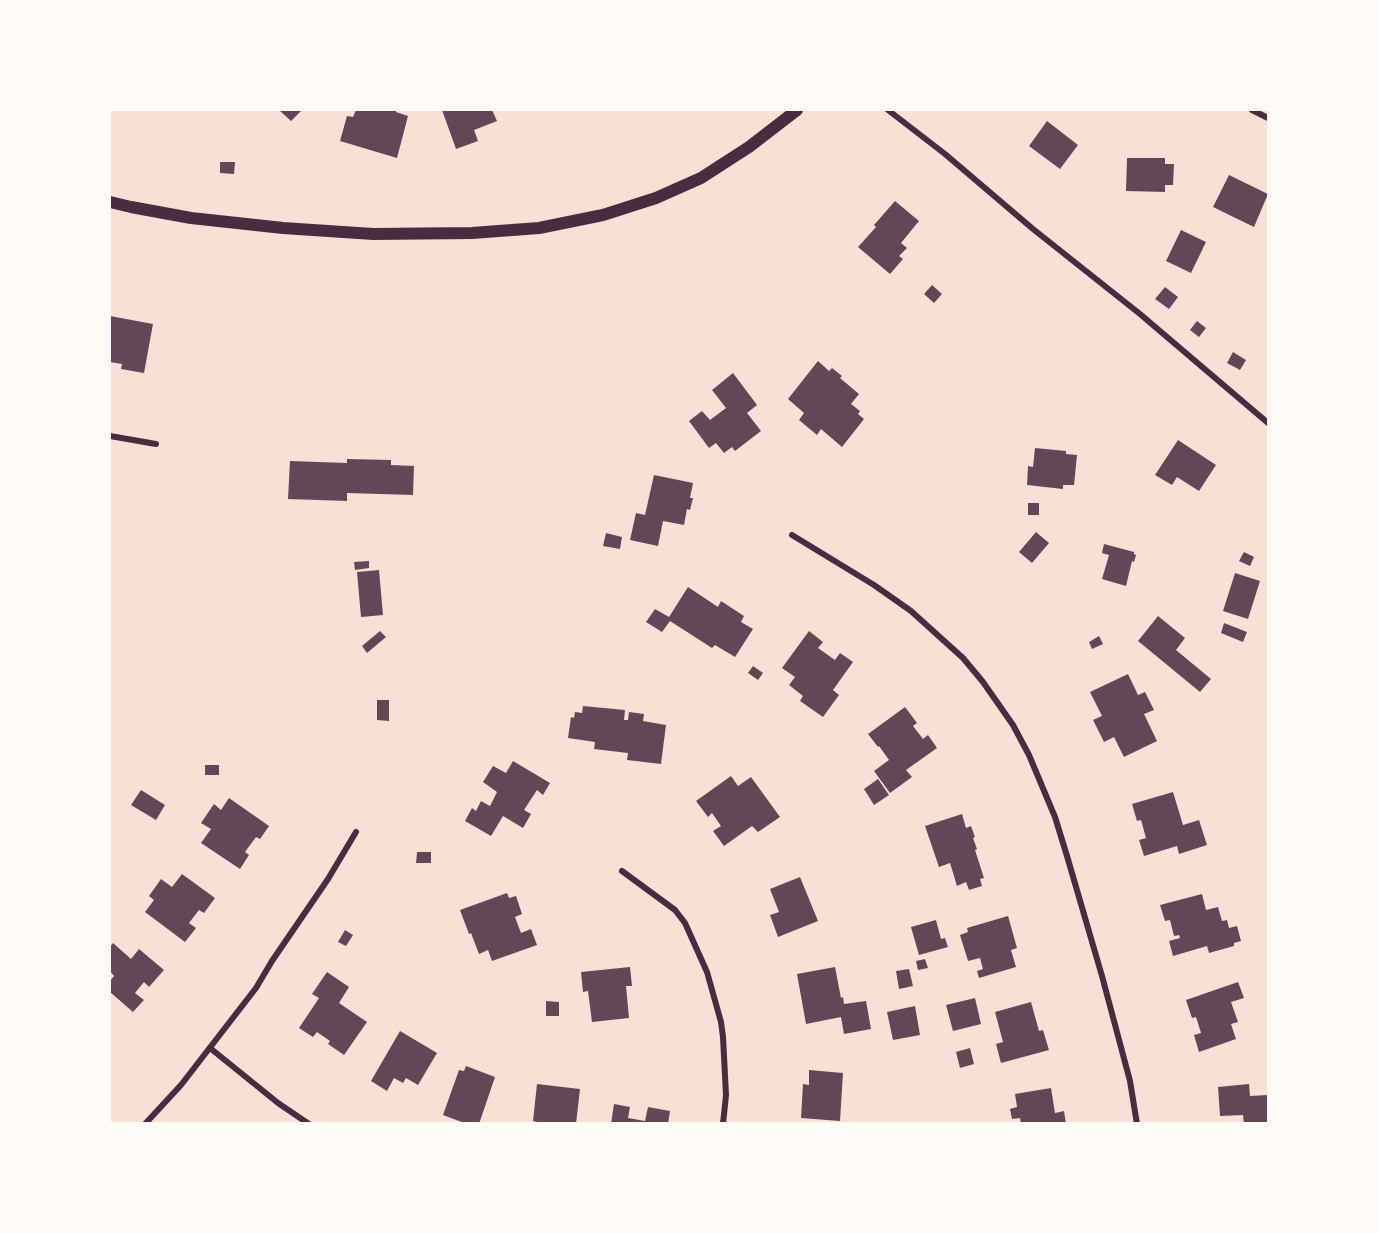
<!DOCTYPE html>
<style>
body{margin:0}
#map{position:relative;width:1378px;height:1233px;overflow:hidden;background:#f7e1d7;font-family:"Titillium Web",sans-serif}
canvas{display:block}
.frame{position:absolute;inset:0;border:111px solid #fffaf5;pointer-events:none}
</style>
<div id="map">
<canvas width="1378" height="1233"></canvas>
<div class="frame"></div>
</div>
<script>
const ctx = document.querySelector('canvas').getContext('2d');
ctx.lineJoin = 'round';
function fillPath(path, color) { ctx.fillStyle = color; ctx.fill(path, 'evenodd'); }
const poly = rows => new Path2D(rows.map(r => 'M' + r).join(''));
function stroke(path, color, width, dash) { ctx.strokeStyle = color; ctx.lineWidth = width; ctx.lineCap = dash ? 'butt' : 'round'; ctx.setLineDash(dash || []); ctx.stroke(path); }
fillPath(poly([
 [279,110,302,110,291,121],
 [356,110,396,110,396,112,408,116,397,158,340,141,347,116,353,117],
 [442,110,492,110,497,121,474,130,478,141,456,149],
 [1047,121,1078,145,1060,169,1029,146],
 [1127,158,1165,158,1165,164,1174,164,1173,185,1165,185,1165,192,1126,191],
 [220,162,235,162,234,174,220,173],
 [1229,175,1268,194,1254,227,1213,207],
 [895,201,919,221,901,243,907,248,899,256,903,259,890,274,858,247,876,227,874,225],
 [1181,230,1206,242,1191,273,1166,261],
 [932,285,942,294,934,303,924,294],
 [1165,287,1178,297,1169,309,1155,299],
 [110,316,153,324,144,373,121,369,122,364,110,362],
 [1197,321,1206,328,1199,337,1190,330],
 [1233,352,1246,360,1240,370,1227,363],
 [818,361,829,371,832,368,842,376,840,378,859,394,851,404,860,411,858,414,864,419,842,447,821,429,817,435,799,420,804,413,788,399],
 [733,373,757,405,747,413,761,431,735,451,732,447,724,453,716,443,709,448,689,421,702,411,710,420,726,408,712,390],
 [1178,440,1216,465,1199,491,1177,477,1172,485,1155,475],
 [1035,448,1066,451,1066,454,1077,455,1074,485,1063,485,1063,489,1027,485,1028,466,1033,467],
 [347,459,391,460,391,465,414,466,413,495,347,493,347,501,288,499,290,461,347,463],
 [654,475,693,483,690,498,693,498,690,510,687,509,684,525,663,521,658,546,630,540,636,513,645,515],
 [1028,503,1039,503,1039,515,1028,515],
 [1036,532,1049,543,1032,563,1019,552],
 [606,533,622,537,620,549,603,546],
 [1104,544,1134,552,1134,554,1136,555,1134,562,1132,561,1126,586,1102,579,1109,555,1102,553],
 [1244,552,1254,557,1250,566,1239,561],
 [369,561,369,568,355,570,354,562],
 [379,570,383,615,361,617,357,572],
 [1235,573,1260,581,1248,619,1223,611],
 [688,587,718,607,721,601,744,616,741,622,753,629,735,657,715,645,712,648,670,621,662,632,646,622,655,609,669,617],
 [1158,616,1185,638,1176,650,1211,679,1200,692,1138,641],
 [1224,623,1247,632,1243,642,1221,633],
 [380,631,386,637,367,653,362,646],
 [809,631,823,642,818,648,835,660,840,653,853,662,833,690,839,695,823,717,800,701,803,696,789,685,795,677,782,668],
 [1099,636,1103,644,1092,649,1089,642],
 [753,666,763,673,758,680,748,673],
 [1128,674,1138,695,1145,692,1154,710,1144,714,1157,741,1124,757,1114,737,1104,742,1093,720,1102,716,1090,692],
 [377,700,389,700,389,721,377,720],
 [583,706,625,710,624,720,628,720,629,712,644,714,643,721,666,725,661,764,627,760,628,753,594,749,595,742,568,738,571,717,574,718,575,712,582,713],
 [905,707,917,723,913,726,923,739,928,735,937,748,906,770,912,777,890,793,874,771,889,760,879,746,878,747,868,734],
 [513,761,550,783,543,795,537,790,524,810,531,814,523,828,503,816,491,836,465,821,472,808,476,811,481,801,490,806,497,792,483,782,493,766,506,773],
 [205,765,219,765,219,775,205,775],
 [731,776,738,786,751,777,780,817,758,832,752,826,724,846,713,831,721,826,712,813,708,817,696,801],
 [878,779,889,795,874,805,864,789],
 [141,790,165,805,156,820,131,805],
 [1173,792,1183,825,1199,820,1207,845,1179,854,1177,846,1144,856,1139,840,1146,838,1141,820,1137,821,1132,804],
 [229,798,269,826,260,839,256,837,245,852,249,855,240,869,201,843,211,829,201,823,214,804,221,810],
 [962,814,966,828,971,826,975,837,973,838,977,849,975,850,984,878,980,879,982,886,969,890,966,882,957,886,950,863,939,867,925,826],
 [417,852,431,852,431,863,416,863],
 [182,874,215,898,204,913,199,910,189,923,196,928,185,942,145,912,154,900,149,896,161,879,172,887],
 [800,877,818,921,778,937,770,915,779,912,770,889],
 [507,893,509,898,516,896,522,914,515,917,521,933,531,929,537,945,492,961,488,950,479,954,471,933,469,934,460,910],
 [1202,894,1206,910,1218,907,1222,921,1227,920,1229,928,1237,926,1241,941,1234,943,1234,946,1209,953,1207,946,1173,956,1169,941,1180,938,1179,935,1174,936,1170,920,1165,921,1160,905],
 [1008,916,1017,948,1011,950,1016,967,979,978,977,971,983,969,980,958,968,961,960,935,968,932,967,928],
 [936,920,941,939,945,938,948,947,919,955,911,927],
 [345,930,353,935,346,946,338,942],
 [113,943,131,959,139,949,164,970,149,987,144,982,135,993,144,1000,133,1012,110,992,110,981,114,976,110,971,110,947],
 [925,959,928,968,918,970,916,961],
 [630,967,632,986,626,986,629,1018,592,1022,588,991,583,992,581,972],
 [835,967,841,998,843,997,844,1004,866,1001,871,1029,844,1034,841,1017,806,1024,797,974],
 [909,969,913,986,899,989,896,971],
 [327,972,349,987,339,1003,367,1022,344,1055,328,1044,330,1041,317,1032,313,1037,299,1028,319,998,312,994],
 [1238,982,1244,998,1231,1002,1238,1022,1231,1024,1236,1039,1199,1052,1194,1035,1201,1033,1196,1017,1192,1018,1186,1000],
 [975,998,981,1024,953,1031,946,1005],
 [546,1001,559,1002,559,1016,546,1016],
 [1031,1002,1039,1031,1043,1030,1049,1050,1001,1063,996,1044,1003,1042,995,1012],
 [915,1006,920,1035,893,1040,887,1012],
 [400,1031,437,1053,418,1085,406,1078,403,1083,394,1078,387,1091,371,1081],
 [970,1048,974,1064,960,1068,956,1052],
 [466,1066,495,1077,479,1124,467,1124,443,1115,459,1070,464,1071],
 [809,1070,843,1073,840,1121,801,1118,803,1084,809,1085],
 [537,1084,580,1089,576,1124,545,1124,533,1121],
 [1249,1084,1250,1096,1268,1095,1268,1124,1244,1124,1243,1115,1220,1116,1218,1087],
 [1051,1088,1055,1113,1064,1111,1066,1124,1021,1124,1020,1118,1012,1119,1010,1109,1017,1107,1015,1094],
 [614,1104,630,1107,628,1118,645,1121,648,1107,670,1111,668,1124,611,1124]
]), '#644757');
stroke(poly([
 [888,110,945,154,1033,229,1140,314,1268,423],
 [1252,110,1268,118],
 [110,436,156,444],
 [792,535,874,585,911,611,963,658,983,682,1013,725,1029,755,1055,817,1067,856,1102,976,1130,1081,1137,1124],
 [622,871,675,910,685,923,707,972,721,1022,723,1037,726,1095,723,1124],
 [210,1048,278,1103,309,1124],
 [145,1124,181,1085,256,988,272,961,328,879,356,832]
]), '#4a2c40', 6);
stroke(poly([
 [110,202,131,207,191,218,283,228,373,234,472,233,539,228,603,215,656,198,701,178,749,147,797,110]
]), '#4a2c40', 12);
</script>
